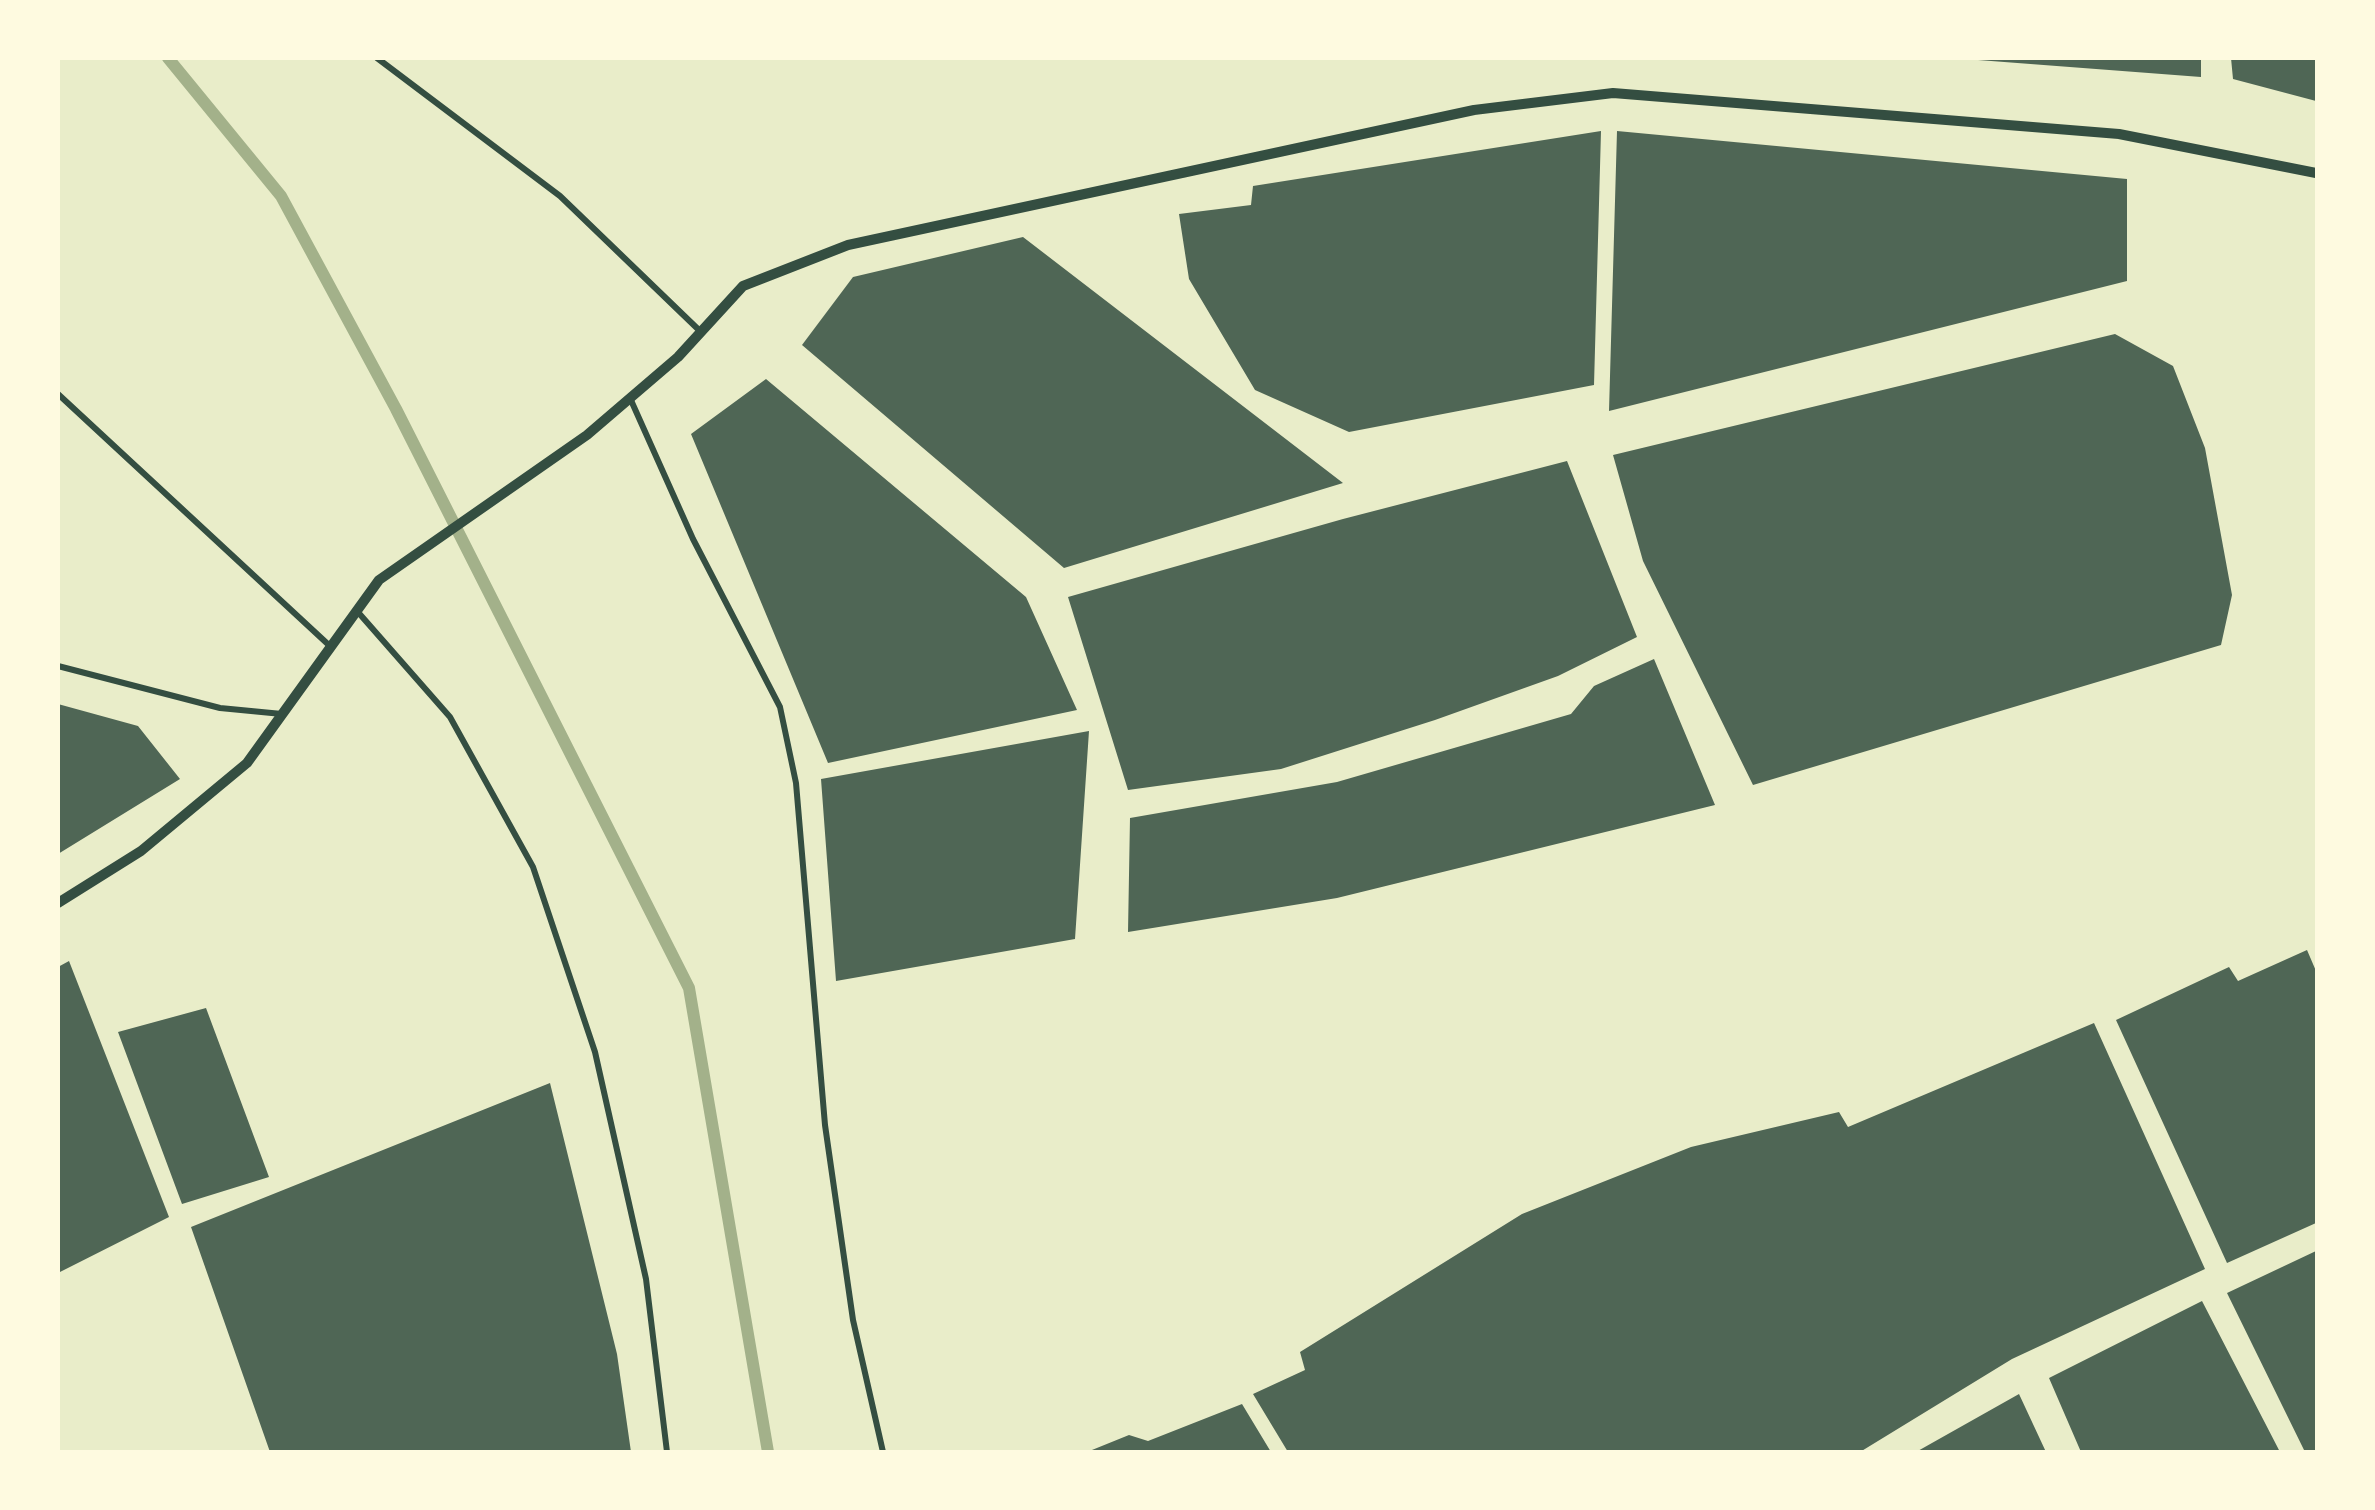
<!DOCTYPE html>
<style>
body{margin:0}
#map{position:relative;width:2375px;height:1510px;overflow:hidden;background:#e9edc9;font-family:Karla,sans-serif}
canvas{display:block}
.frame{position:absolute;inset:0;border:60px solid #fefae0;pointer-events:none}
</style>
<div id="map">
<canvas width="2375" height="1510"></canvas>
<div class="frame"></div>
</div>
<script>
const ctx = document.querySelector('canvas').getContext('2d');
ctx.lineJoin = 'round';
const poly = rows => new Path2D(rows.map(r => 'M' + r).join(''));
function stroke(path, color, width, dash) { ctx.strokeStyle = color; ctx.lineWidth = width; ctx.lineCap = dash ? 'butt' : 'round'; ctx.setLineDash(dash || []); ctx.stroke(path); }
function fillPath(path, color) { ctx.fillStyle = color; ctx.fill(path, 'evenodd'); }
stroke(poly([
 [168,58,281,196,396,409,689,988,768,1452]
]), '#a3b18a', 12);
fillPath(poly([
 [1978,58,2201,58,2201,77,1978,60],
 [2231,58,2316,58,2316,101,2233,79],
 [1601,131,1594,385,1349,432,1255,390,1189,279,1179,214,1251,205,1253,186],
 [1617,131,2127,179,2127,281,1609,411],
 [1023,237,1343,483,1064,568,802,345,853,277],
 [2115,334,2173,366,2205,448,2232,595,2221,645,1753,785,1643,561,1613,455],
 [766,379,1026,597,1077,710,828,763,691,434],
 [1567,461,1637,637,1558,676,1435,720,1281,769,1128,790,1068,597,1343,519],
 [1654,659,1715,805,1337,898,1128,932,1130,818,1337,782,1571,714,1594,686],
 [58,704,138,726,180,779,58,854],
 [1089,731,1075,939,836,981,821,779],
 [2307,950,2316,971,2316,1223,2227,1263,2116,1020,2229,967,2238,981],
 [69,961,169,1217,58,1273,58,967],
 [206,1008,269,1177,182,1204,118,1032],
 [2094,1023,2205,1269,2012,1359,1860,1452,1288,1452,1253,1394,1305,1370,1300,1352,1522,1214,1691,1147,1839,1112,1848,1127],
 [550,1083,617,1354,631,1452,270,1452,191,1227],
 [2316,1251,2316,1452,2305,1452,2227,1293],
 [2202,1301,2280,1452,2081,1452,2049,1378],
 [2019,1394,2046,1452,1916,1452],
 [1242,1404,1271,1452,1087,1452,1129,1435,1148,1441]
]), '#4f6655');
stroke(poly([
 [377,58,560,196,701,332],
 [58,394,331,647],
 [630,398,693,539,780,707,796,783,825,1125,853,1320,883,1452],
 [357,611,450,717,533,867,595,1052,646,1279,667,1452],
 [58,666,220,708,282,714]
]), '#344e41', 6);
stroke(poly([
 [58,903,141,851,247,763,379,580,587,435,678,357,743,286,848,245,1474,110,1613,93,2119,134,2316,173]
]), '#344e41', 10);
</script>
